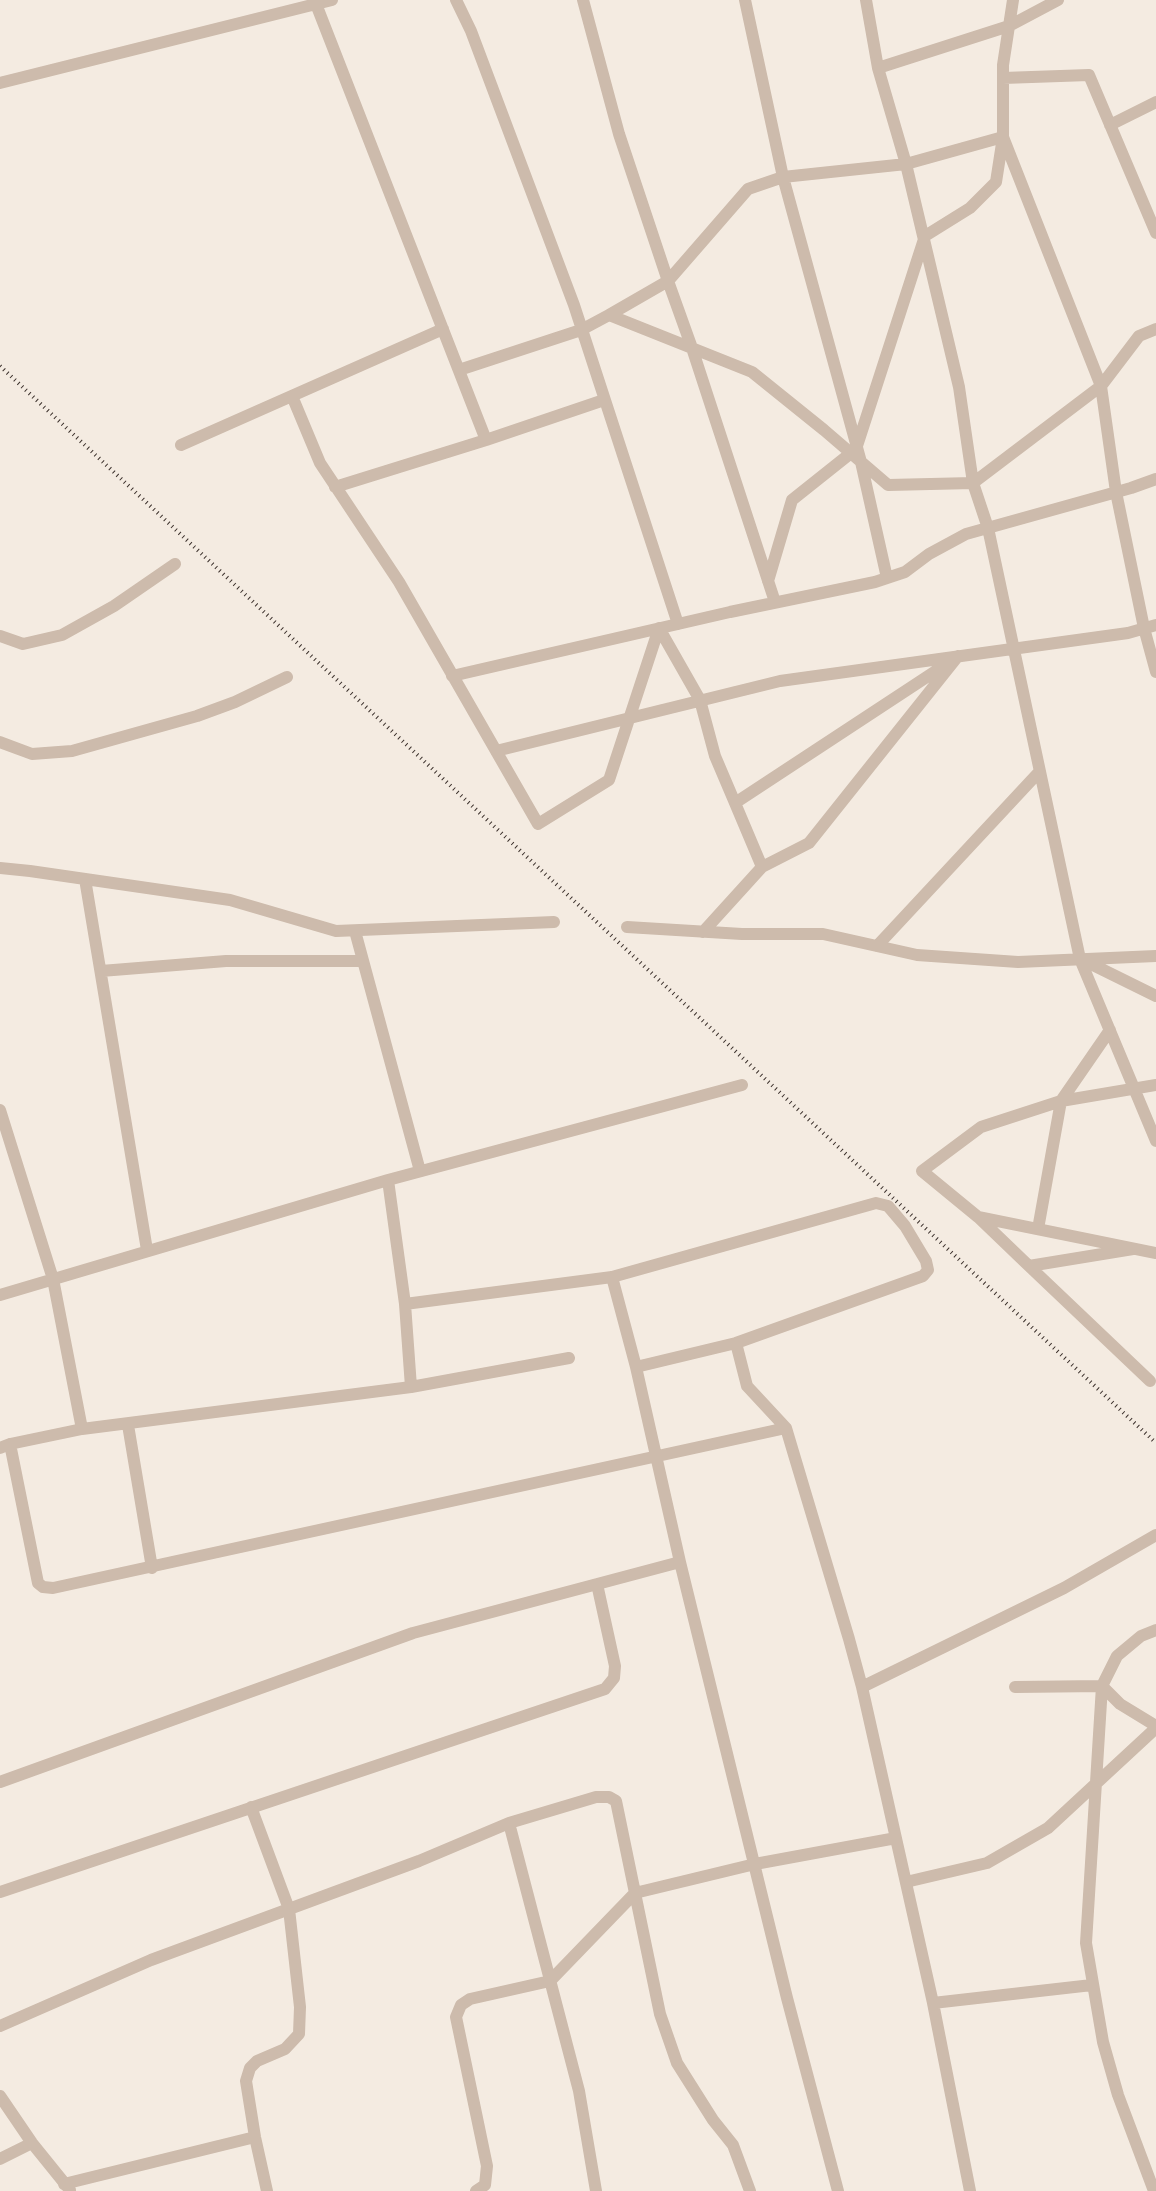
<!DOCTYPE html>
<style>
body{margin:0}
canvas{display:block;background:#f4ebe1}
</style>
<canvas width="1156" height="2191"></canvas>
<script>
const ctx = document.querySelector('canvas').getContext('2d');
ctx.lineJoin = 'round';
const poly = rows => new Path2D(rows.map(r => 'M' + r).join(''));
function stroke(path, color, width, dash) { ctx.strokeStyle = color; ctx.lineWidth = width; ctx.lineCap = dash ? 'butt' : 'round'; ctx.setLineDash(dash || []); ctx.stroke(path); }
stroke(poly([
 [456,0,471,31,574,305,678,624],
 [583,0,619,134,668,281,609,315],
 [745,0,783,177,906,164,1003,137,1101,386,1116,492,1144,628,1156,672],
 [866,0,878,68,906,164,959,387,973,483,988,528,1080,959,1156,1141],
 [316,4,486,440],
 [878,68,1009,26,1058,0],
 [1003,78,1089,75,1156,233],
 [0,83,332,0],
 [1110,125,1156,102],
 [459,370,581,330,609,315,752,372,824,430,888,485,973,483,1101,386,1139,336,1156,329],
 [292,396,320,463,399,582,538,824,609,780,659,628,700,700,715,756,735,803],
 [181,445,443,329],
 [335,487,486,440,604,400],
 [768,581,792,500,851,453,857,446,925,236,970,208,996,182,1003,137,1003,65,1013,0],
 [775,602,692,348,668,281,748,189,783,177,861,462,887,578],
 [0,636,23,644,62,635,114,606,175,564],
 [452,676,730,612,875,582,905,572,929,554,966,534,1131,488,1156,479],
 [0,742,32,754,72,751,197,716,235,702,287,677],
 [496,751,780,681,1128,633,1156,625],
 [762,867,735,803,948,663],
 [0,868,30,871,230,900,336,931,554,922],
 [85,879,147,1250],
 [627,927,742,934,823,934,917,955,1018,962,1156,956],
 [355,931,420,1171],
 [703,932,762,867,809,843,958,656],
 [877,946,1040,771],
 [1083,960,1156,996],
 [101,971,226,961,363,961],
 [0,1110,53,1279,82,1429],
 [388,1180,405,1304,411,1387],
 [978,1217,922,1171,981,1127,1061,1101,1110,1030],
 [1038,1229,1061,1101,1156,1085],
 [1133,1249,1029,1266,978,1217,1156,1253],
 [1029,1266,1150,1381],
 [612,1277,636,1367,680,1562,787,1998,838,2191],
 [0,1295,388,1180,742,1085],
 [405,1304,612,1277,876,1203,888,1206,905,1226,926,1261,928,1270,923,1276,736,1343,636,1367],
 [736,1343,747,1386,786,1428,849,1639,862,1687,933,2003,970,2191],
 [128,1425,152,1568],
 [10,1444,38,1583,43,1587,53,1588,786,1428],
 [0,1448,10,1444,82,1429,411,1387,569,1358],
 [862,1687,1064,1588,1156,1535],
 [1015,1687,1102,1686,1120,1704,1156,1726],
 [0,1782,413,1633,680,1562],
 [251,1807,289,1909,300,2007,299,2034,285,2049,257,2061,250,2068,246,2081,255,2137,267,2191],
 [509,1823,579,2091,596,2191],
 [906,1882,987,1863,1048,1828,1156,1728],
 [0,1892,605,1689,614,1678,615,1666,597,1584],
 [933,2003,1092,1985],
 [0,2026,151,1960,419,1861,509,1823,596,1797,609,1797,616,1801,660,2014,677,2063,713,2120,733,2145,750,2191],
 [0,2096,32,2143,70,2190],
 [0,2159,32,2143],
 [64,2184,255,2137],
 [476,2191,485,2185,487,2166,456,2017,461,2005,470,1999,550,1981,635,1893,755,1864,896,1838],
 [1154,2191,1118,2095,1103,2042,1086,1943,1102,1686,1117,1656,1141,1636,1156,1630]
]), '#cdbbac', 12);
stroke(poly([
 [0,366,1156,1443]
]), '#3b302b', 4, [1, 4]);
</script>
